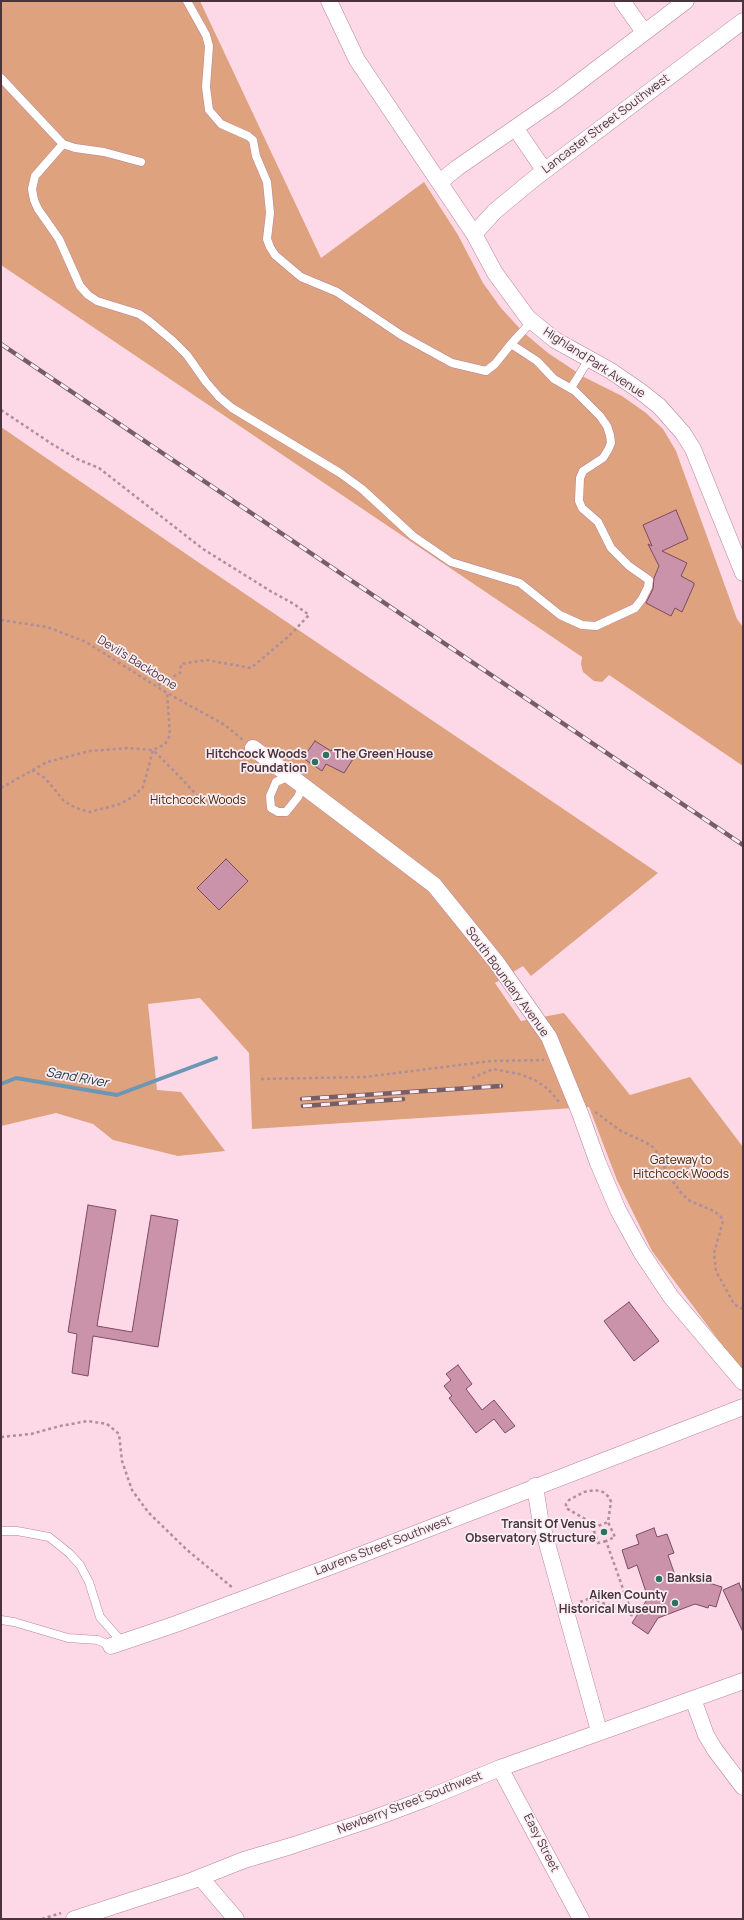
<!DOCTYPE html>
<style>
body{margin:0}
#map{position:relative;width:744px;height:1920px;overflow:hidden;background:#fdd9e7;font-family:Manrope,sans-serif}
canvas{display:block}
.frame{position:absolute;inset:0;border:2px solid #4a333c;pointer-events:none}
</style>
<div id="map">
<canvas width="744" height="1920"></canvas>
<div class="frame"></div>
</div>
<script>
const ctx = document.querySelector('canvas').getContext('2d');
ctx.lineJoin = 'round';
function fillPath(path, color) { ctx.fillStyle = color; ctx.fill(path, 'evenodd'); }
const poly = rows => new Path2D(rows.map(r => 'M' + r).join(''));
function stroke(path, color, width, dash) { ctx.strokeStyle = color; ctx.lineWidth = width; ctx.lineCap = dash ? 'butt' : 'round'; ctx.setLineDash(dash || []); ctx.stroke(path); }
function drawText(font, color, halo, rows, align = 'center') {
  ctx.font = font + ' Manrope,sans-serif'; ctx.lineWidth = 3.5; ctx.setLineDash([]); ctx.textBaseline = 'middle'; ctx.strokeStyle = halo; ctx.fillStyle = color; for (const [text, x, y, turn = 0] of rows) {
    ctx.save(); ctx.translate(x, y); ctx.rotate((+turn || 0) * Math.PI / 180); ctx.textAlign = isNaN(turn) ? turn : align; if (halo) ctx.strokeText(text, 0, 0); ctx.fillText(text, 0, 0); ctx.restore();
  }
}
fillPath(poly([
 [1,1,200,1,321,258,424,182,458,235,483,283,501,308,523,332,548,353,584,377,622,396,646,413,663,429,676,451,737,619,743,627,743,766,609,675,602,682,594,681,583,672,581,664,582,657,1,265],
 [1,427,195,560,658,873,531,976,523,966,495,983,521,1021,564,1013,630,1095,690,1077,743,1147,743,1373,652,1251,617,1180,589,1107,252,1129,249,1053,200,998,148,1004,157,1090,181,1092,225,1151,178,1156,113,1140,93,1124,56,1113,1,1126]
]), '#dea27e');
stroke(poly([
 [1,1084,16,1078,117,1095,216,1058]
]), '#6b97b4', 4);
const building = poly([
 [676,510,688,539,662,551,687,563,681,576,694,583,694,585,682,612,675,608,671,616,646,603,653,589,654,578,659,566,648,544,652,546,643,525,676,510],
 [315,741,331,751,334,747,353,759,344,773,326,764,322,771,303,758,315,741],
 [226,859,248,881,219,910,197,888,226,859],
 [88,1205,116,1210,97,1326,132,1332,151,1215,178,1220,158,1347,93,1336,88,1376,72,1373,77,1334,68,1332,88,1205],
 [629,1302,659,1341,634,1361,604,1321,629,1302],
 [458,1365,472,1384,466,1389,482,1410,494,1400,515,1426,505,1433,494,1419,476,1433,449,1398,452,1396,444,1386,451,1380,446,1374,458,1365],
 [654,1528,657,1537,667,1534,674,1553,668,1555,677,1581,690,1577,722,1587,716,1607,709,1605,708,1608,695,1604,658,1618,648,1634,632,1623,648,1598,637,1565,628,1569,622,1550,639,1544,636,1535,654,1528],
 [739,1583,743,1593,743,1632,723,1590,739,1583]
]);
fillPath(building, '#ca93aa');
stroke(building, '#7c4b61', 1);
const lane = poly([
 [1,78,63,144,35,176,32,189,34,200,38,209,59,239,80,286,88,295,97,301,139,314,148,320,173,341,187,355,206,382,219,397,232,408,340,473,362,489,413,536,451,562,520,583,560,615,582,625,596,626,635,608,642,599,648,587,649,580,629,566,611,548,598,522,582,508,579,501,580,478,583,471,603,458,608,450,611,443,610,435,607,426,600,416,575,391,554,379,537,361,511,344,495,364,486,371,452,363,401,335,337,292,301,277,275,255,270,247,267,239,270,213,267,182,256,156,253,140,248,136,221,124,209,110,206,87,209,46,206,35,187,1],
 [63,144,75,148,104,152,141,162],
 [511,344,532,321],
 [571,388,589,359],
 [289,776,276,782,270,796,271,808,278,812,286,812,298,797,303,786],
 [1,1531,17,1531,49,1537,69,1553,80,1565,89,1582,100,1617,122,1642],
 [1,1620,14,1622,68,1638,98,1640,111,1646]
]);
const street = poly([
 [329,1,357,60,474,234,495,273,528,318,555,340,611,371,640,391,659,406,683,433,693,449,743,573],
 [622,1,644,32],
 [516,129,544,170],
 [440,182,457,168,557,99,686,1],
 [474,234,495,211,535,178,743,21],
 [253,748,434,885,497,963,549,1037,580,1113,598,1163,618,1210,641,1252,671,1297,743,1382],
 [535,1486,540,1518,599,1731],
 [111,1646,176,1624,332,1566,743,1407],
 [693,1699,706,1735,715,1750,743,1787],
 [500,1768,581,1919],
 [200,1877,236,1919],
 [74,1919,191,1881,244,1860,291,1846,372,1819,428,1798,500,1768,743,1681]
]);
stroke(lane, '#b88299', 9);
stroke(street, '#b88299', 17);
stroke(poly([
 [1,410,52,444,77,459,99,468,203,549,272,592,294,604,309,615,289,636,251,668,206,660,181,664,180,673,156,686],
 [1,620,47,627,86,642,167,693,225,725,243,740],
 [32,770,45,778,64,801,76,808,90,812,120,804,134,796,143,787,153,750,179,776,205,804],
 [1,788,47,762,90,751,127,748,153,750,165,744,170,735,167,693],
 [472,1078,493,1069,519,1074,535,1080,548,1089,559,1102],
 [261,1079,365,1077,491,1061,544,1060],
 [595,1112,621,1131,645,1142,653,1147,658,1154,669,1176,682,1194,690,1201,714,1211,721,1217,723,1221,714,1253,716,1271,734,1304,743,1309],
 [1,1437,31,1434,60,1426,88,1421,107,1424,119,1434,122,1461,132,1490,148,1512,186,1549,233,1588],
 [593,1528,608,1522],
 [606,1541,598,1543,593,1528,587,1520,566,1508,566,1504,569,1500,584,1492,595,1490,603,1492,609,1497,611,1502,608,1522,615,1537,606,1541,632,1614],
 [580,1602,591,1598,636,1617],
 [42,1919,61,1913]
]), '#ad8e9a', 2.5, [3, 3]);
stroke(lane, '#fff', 8);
stroke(street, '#fff', 16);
const rail = poly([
 [1,344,743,845],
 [302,1099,501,1086],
 [303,1106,403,1099]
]);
stroke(rail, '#775d67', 4.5);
stroke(rail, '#faeef3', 3, [9]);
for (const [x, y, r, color] of [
 [326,755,4,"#30705e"],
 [315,762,4,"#30705e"],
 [604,1532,4,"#30705e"],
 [659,1579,4,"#30705e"],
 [675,1603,4,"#30705e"]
]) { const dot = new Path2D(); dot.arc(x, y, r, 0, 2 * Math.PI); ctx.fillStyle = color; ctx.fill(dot); stroke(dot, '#faeef3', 1.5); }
drawText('12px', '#4a333c', '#faeef3', [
 ["Lancaster Street Southwest",606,124,-37],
 ["Highland Park Avenue",594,363,33],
 ["Devil's Backbone",137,663,32],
 ["South Boundary Avenue",507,982,54],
 ["Laurens Street Southwest",383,1546,-21],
 ["Newberry Street Southwest",410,1803,-21],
 ["Easy Street",541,1843,63]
]);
drawText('bold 12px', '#4a333c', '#faeef3', [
 ["Hitchcock Woods",307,755],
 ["Foundation",307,769],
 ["The Green House",334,755,"left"],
 ["Transit Of Venus",596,1525],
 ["Observatory Structure",596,1539],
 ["Banksia",667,1579,"left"],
 ["Aiken County",667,1596],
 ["Historical Museum",667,1610]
], 'right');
drawText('12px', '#492103', '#faeef3', [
 ["Hitchcock Woods",198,801],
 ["Gateway to",681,1161],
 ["Hitchcock Woods",681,1175]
]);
drawText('italic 13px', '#163748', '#faeef3', [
 ["Sand River",77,1078,10]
]);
</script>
